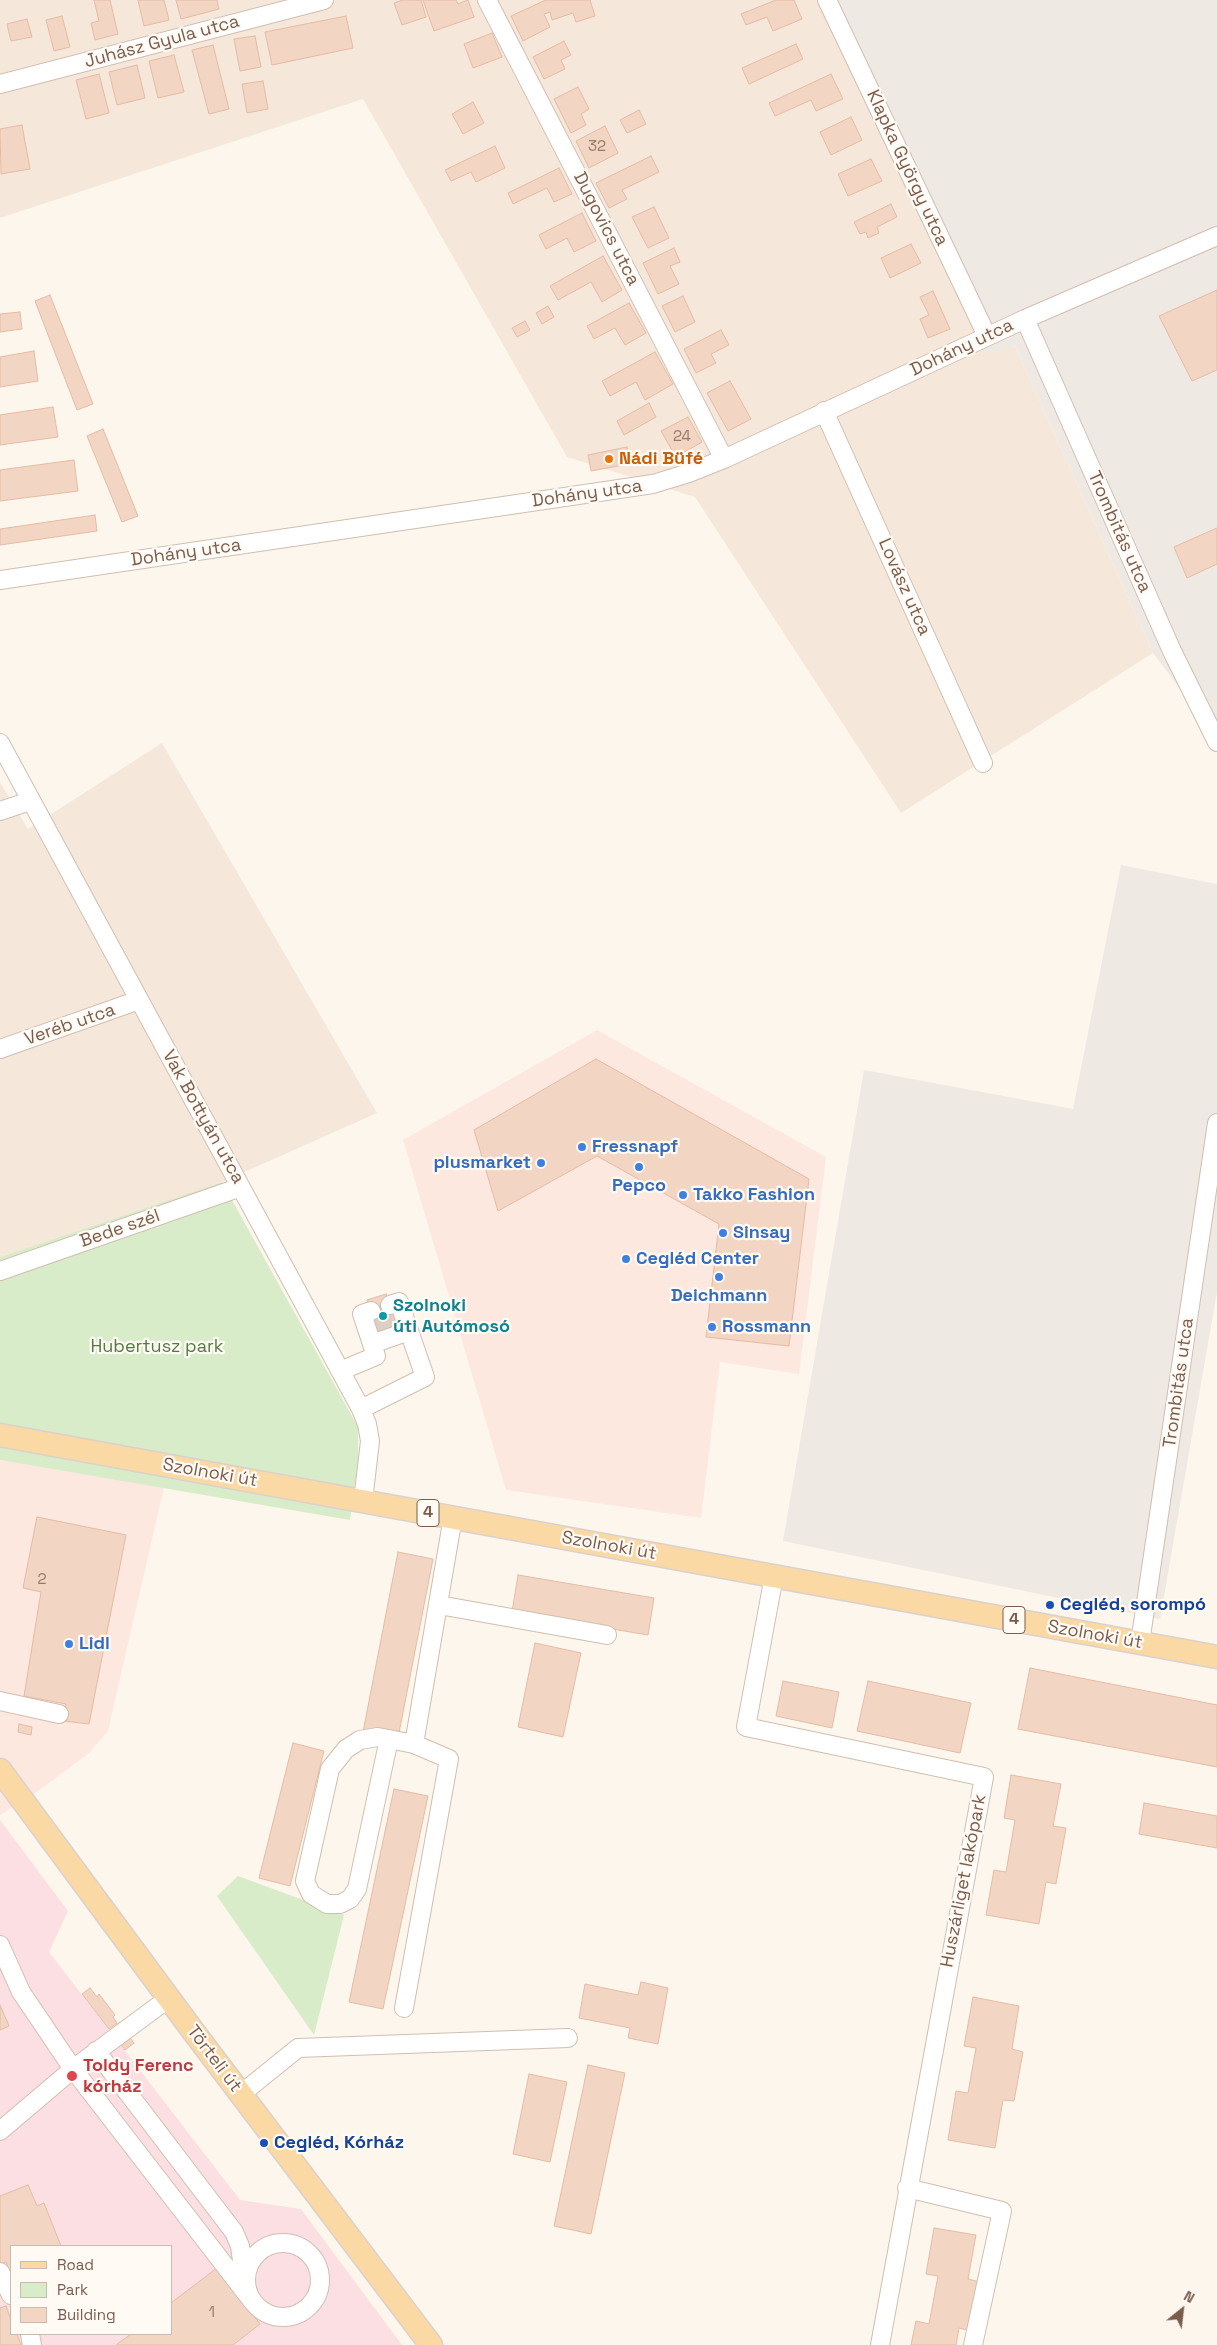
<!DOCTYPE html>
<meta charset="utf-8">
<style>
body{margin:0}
#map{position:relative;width:1217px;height:2345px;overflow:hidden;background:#fdf6ec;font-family:"Space Grotesk",sans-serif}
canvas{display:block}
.legend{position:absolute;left:10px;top:2245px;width:162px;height:90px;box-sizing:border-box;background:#fffaf3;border:1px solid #cabbb1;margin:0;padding:6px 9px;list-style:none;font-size:15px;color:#7a5c4d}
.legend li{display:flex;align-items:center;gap:10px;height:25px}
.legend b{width:25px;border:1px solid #cabbb1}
.north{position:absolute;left:1157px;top:2285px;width:50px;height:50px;-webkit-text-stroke:4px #fffaf3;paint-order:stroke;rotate:29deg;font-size:14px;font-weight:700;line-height:20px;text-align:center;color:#7a5c4d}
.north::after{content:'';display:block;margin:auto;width:18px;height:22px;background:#7a5c4d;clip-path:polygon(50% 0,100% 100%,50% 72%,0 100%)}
</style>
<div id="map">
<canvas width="1217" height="2345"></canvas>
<ul class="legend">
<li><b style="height:6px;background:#fbd9a5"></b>Road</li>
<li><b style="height:14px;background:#d8ecc9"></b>Park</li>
<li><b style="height:14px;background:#f3d5c3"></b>Building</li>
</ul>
<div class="north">N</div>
</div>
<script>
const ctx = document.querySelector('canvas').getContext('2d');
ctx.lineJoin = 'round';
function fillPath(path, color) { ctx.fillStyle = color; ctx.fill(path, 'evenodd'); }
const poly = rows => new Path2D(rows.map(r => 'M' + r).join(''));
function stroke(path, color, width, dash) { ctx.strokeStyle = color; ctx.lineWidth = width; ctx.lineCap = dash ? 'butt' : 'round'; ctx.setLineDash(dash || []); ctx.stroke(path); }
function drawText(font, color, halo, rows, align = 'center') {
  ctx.font = font + ' "Space Grotesk",sans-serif'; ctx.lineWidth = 4.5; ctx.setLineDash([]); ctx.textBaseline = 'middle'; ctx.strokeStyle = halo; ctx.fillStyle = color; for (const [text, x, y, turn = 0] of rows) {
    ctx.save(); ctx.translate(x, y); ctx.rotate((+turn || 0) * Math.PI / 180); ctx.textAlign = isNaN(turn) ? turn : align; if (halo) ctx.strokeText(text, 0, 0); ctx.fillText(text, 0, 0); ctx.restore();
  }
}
fillPath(poly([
 [0,0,821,0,988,354,1015,346,1153,653,901,813,695,497,567,457,363,99,0,218],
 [162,743,377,1113,222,1182,0,1257,0,782,28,829]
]), '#f5e8da');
fillPath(poly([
 [597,1030,826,1157,799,1374,720,1362,701,1518,506,1490,403,1140],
 [0,1460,164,1487,108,1731,89,1753,34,1794,0,1815]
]), '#fde8e0');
fillPath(poly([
 [821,0,1217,0,1217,738,1153,653,1015,346,988,355],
 [1121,865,1217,884,1217,1292,1160,1619,783,1541,864,1070,1073,1109]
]), '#efe9e4');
fillPath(poly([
 [0,1820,68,1911,49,1952,240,2200,301,2209,402,2345,0,2345],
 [11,2246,171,2246,171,2334,11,2334]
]), '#fbdfe3');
fillPath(poly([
 [222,1182,358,1427,358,1461,350,1520,0,1460,0,1257],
 [238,1876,344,1915,314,2035,217,1896]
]), '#d8ecc9');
const building = poly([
 [94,0,110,0,118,34,95,40,91,23,99,21,94,0],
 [138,0,164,0,169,20,144,26,138,0],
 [176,0,217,0,219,9,181,19,176,0],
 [403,0,421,0,426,17,402,25,394,3,403,0],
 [423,0,456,0,458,4,468,0,474,17,434,31,423,0],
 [546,0,590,0,595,16,576,22,573,13,552,20,550,12,544,14,550,27,523,41,511,16,546,0],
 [776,0,794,0,802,19,773,31,767,17,746,25,741,14,776,0],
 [62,16,70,47,54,51,46,20,62,16],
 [346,16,353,48,272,65,265,32,346,16],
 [27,19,32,37,11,41,7,24,27,19],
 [492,33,502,57,473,68,464,44,492,33],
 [255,36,261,67,240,71,234,39,255,36],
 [564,41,571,55,561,60,565,69,544,79,533,57,564,41],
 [796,44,803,59,749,84,742,68,796,44],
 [213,45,229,109,209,114,192,50,213,45],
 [174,55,184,92,158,98,149,61,174,55],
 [137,65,145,98,117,105,109,72,137,65],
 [99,74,109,113,86,119,76,80,99,74],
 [831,74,843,99,816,111,811,100,775,116,769,103,831,74],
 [263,81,268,109,247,113,242,84,263,81],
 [578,87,589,109,581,114,586,125,571,133,554,99,578,87],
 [473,102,484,123,463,134,452,114,473,102],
 [639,110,646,124,627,133,620,120,639,110],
 [851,117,862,140,831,155,820,132,851,117],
 [22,125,30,169,1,174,0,129,22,125],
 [605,126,618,153,589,168,576,141,605,126],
 [495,146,505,168,476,182,471,172,451,181,445,170,495,146],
 [651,156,659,172,622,190,627,199,609,208,596,183,651,156],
 [871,159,882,181,848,196,838,174,871,159],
 [559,168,572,194,554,202,547,188,513,204,508,193,559,168],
 [891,204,897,217,877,227,879,233,868,238,866,232,860,234,854,222,891,204],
 [654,207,669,238,648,248,632,217,654,207],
 [582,213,596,241,574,252,567,238,546,249,539,235,582,213],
 [911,244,921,263,890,278,881,258,911,244],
 [674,248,680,262,670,266,679,284,658,294,643,263,674,248],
 [603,256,622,290,602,302,591,282,558,300,550,286,603,256],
 [1217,290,1217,370,1192,381,1159,316,1217,290],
 [933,291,950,329,928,338,920,319,929,315,920,297,933,291],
 [50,295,93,404,77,410,35,301,50,295],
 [683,296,695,322,675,332,662,306,683,296],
 [629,303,646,333,625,345,615,328,594,339,587,326,629,303],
 [548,306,554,317,542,324,536,313,548,306],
 [20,312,22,329,0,332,0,314,20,312],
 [525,321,530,330,517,337,512,328,525,321],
 [721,330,729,345,711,354,716,363,696,373,684,349,721,330],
 [34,351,38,381,0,387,0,357,34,351],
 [655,352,673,384,645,400,636,382,610,396,602,381,655,352],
 [730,381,751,419,728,431,707,393,730,381],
 [649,403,656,417,624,435,617,421,649,403],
 [53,407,58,437,0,445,0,415,53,407],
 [688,417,702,442,676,457,661,431,688,417],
 [103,429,138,516,122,522,87,436,103,429],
 [627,447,629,464,591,471,588,455,627,447],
 [74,460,78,491,0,501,0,470,74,460],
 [95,515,97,531,0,545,0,529,95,515],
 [1217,528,1217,564,1187,578,1174,547,1217,528],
 [596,1059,809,1179,789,1346,706,1337,719,1224,597,1156,498,1211,474,1130,596,1059],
 [386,1294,398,1330,379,1337,367,1300,386,1294],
 [37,1517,126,1535,89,1724,64,1721,66,1704,24,1696,41,1592,23,1588,37,1517],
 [398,1552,433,1559,398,1738,363,1732,398,1552],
 [518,1575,654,1598,648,1635,512,1612,518,1575],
 [535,1643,581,1653,563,1737,518,1727,535,1643],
 [1030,1668,1217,1705,1217,1767,1018,1729,1030,1668],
 [783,1681,839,1692,832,1728,776,1716,783,1681],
 [868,1681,971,1703,960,1753,857,1731,868,1681],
 [19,1724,32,1727,31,1735,18,1732,19,1724],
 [293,1743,324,1751,290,1886,259,1878,293,1743],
 [1011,1775,1061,1784,1053,1826,1066,1828,1056,1884,1046,1882,1039,1924,986,1915,994,1870,1006,1872,1015,1820,1004,1818,1011,1775],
 [394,1789,428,1796,383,2009,349,2002,394,1789],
 [1144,1803,1217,1816,1217,1848,1139,1834,1144,1803],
 [641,1982,668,1988,658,2044,628,2038,630,2028,579,2018,585,1984,638,1995,641,1982],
 [90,1988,97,1997,99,1994,115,2015,113,2017,117,2023,109,2029,82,1994,90,1988],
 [973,1997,1019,2006,1012,2049,1023,2052,1014,2101,1003,2100,995,2148,948,2140,956,2091,968,2093,976,2048,964,2046,973,1997],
 [0,2005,9,2026,0,2030,0,2005],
 [119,2023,134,2043,125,2050,110,2030,119,2023],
 [588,2065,625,2073,591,2234,554,2226,588,2065],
 [529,2074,567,2082,550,2162,513,2154,529,2074],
 [28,2185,37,2206,44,2203,61,2246,11,2246,11,2275,6,2262,0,2264,0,2196,28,2185],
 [934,2228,976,2235,968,2279,980,2282,971,2331,959,2328,956,2345,911,2345,916,2321,929,2324,938,2276,926,2274,934,2228],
 [217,2268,260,2324,233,2345,116,2345,131,2334,171,2334,171,2303,217,2268],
 [6,2306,11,2320,11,2334,17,2334,21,2345,0,2345,0,2308,6,2306]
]);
fillPath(building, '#f3d5c3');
stroke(building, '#e6bba3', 1);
stroke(poly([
 [376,1326,395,1320]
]), '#dcd0c4', 18, [18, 9]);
const minor = poly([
 [487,0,724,459],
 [827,0,987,336],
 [0,84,324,0],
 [1025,319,1172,651,1217,742],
 [824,411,983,763],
 [0,580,653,484,689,473,724,459,1025,319,1217,236],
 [0,743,361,1409,367,1424,370,1441,363,1501],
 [0,811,30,801],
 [0,1049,139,1000],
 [0,1271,241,1187],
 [372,1344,409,1331],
 [340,1371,376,1356,362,1314,371,1311],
 [361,1409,425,1377,399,1302,390,1305],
 [774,1576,746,1727,984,1777,880,2345],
 [439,1605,607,1635],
 [1140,1643,1217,1123],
 [0,1701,59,1714],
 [389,1739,357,1889,350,1899,340,1904,327,1904,311,1894,305,1881,330,1769,346,1749,360,1740,378,1737,414,1744,453,1517],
 [0,1945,21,1992,73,2069,253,2302],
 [404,2008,449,1759,414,1744],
 [96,2051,234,2232,240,2246,245,2282],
 [241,2094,298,2048,568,2038],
 [0,2131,73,2069,169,1998],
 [907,2188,1002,2211,973,2345],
 '246 2280a37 37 0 1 1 74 0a37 37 0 1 1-74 0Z',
 [0,2272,11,2295],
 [30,2334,32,2345]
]);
const major = poly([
 [0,1435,1217,1657],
 [0,1770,193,2031,431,2345]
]);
stroke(minor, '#d1beb0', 20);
stroke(major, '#dad1cd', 25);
stroke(minor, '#fff', 18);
stroke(major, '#fbd9a5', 22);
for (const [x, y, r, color] of [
 [609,459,5,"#e8710a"],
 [582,1147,5,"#3f7fe0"],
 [541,1163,5,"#3f7fe0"],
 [639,1167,5,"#3f7fe0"],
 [683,1195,5,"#3f7fe0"],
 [723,1233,5,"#3f7fe0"],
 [626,1259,5,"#3f7fe0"],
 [719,1277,5,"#3f7fe0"],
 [383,1316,5,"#0f9aa8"],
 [712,1327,5,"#3f7fe0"],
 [1050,1605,5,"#1a4fb4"],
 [69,1644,5,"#3f7fe0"],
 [72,2076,6,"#e0444e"],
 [264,2143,5,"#1a4fb4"]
]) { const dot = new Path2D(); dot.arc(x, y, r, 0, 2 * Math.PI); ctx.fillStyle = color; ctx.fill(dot); stroke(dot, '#fffaf3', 2); }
drawText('15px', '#987a6a', null, [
 ["32",597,147],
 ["24",682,437],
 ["2",42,1580],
 ["1",212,2313]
]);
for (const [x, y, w] of [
 [428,1513,22],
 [1014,1620,22]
]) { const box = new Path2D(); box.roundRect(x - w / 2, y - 13.5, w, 27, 4); ctx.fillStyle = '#fffaf3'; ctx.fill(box); stroke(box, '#7a5c4d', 1); }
drawText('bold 16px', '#7a5c4d', null, [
 ["4",428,1513],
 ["4",1014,1620]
]);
drawText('18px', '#7a5c4d', '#fffaf3', [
 ["Juhász Gyula utca",162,42,-15],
 ["Klapka György utca",907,168,65],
 ["Dugovics utca",606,229,63],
 ["Dohány utca",962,348,-25],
 ["Dohány utca",587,494,-8],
 ["Trombitás utca",1119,532,66],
 ["Dohány utca",186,553,-8],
 ["Lovász utca",904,587,66],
 ["Veréb utca",70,1025,-19],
 ["Vak Bottyán utca",203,1117,61],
 ["Bede szél",120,1229,-19],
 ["Trombitás utca",1179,1383,-82],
 ["Szolnoki út",210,1473,10],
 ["Szolnoki út",609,1546,10],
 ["Szolnoki út",1095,1635,10],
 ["Huszárliget lakópark",964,1881,-79],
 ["Törteli út",214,2059,53]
]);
drawText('bold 18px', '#c56008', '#fffaf3', [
 ["Nádi Büfé",619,459]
], 'left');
drawText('bold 18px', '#366cbe', '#fffaf3', [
 ["Fressnapf",592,1147],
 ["plusmarket",531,1163,"right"],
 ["Pepco",639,1186,"center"],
 ["Takko Fashion",693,1195],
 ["Sinsay",733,1233],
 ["Cegléd Center",636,1259],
 ["Deichmann",719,1296,"center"],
 ["Rossmann",722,1327],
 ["Lidl",79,1644]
], 'left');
drawText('bold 18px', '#0d838f', '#fffaf3', [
 ["Szolnoki",393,1306],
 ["úti Autómosó",393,1327]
], 'left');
drawText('18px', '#537a41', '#fffaf3', [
 ["Hubertusz park",157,1347]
]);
drawText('bold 18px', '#164399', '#fffaf3', [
 ["Cegléd, sorompó",1060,1605],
 ["Cegléd, Kórház",274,2143]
], 'left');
drawText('bold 18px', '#be3a42', '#fffaf3', [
 ["Toldy Ferenc",83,2066],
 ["kórház",83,2087]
], 'left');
</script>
